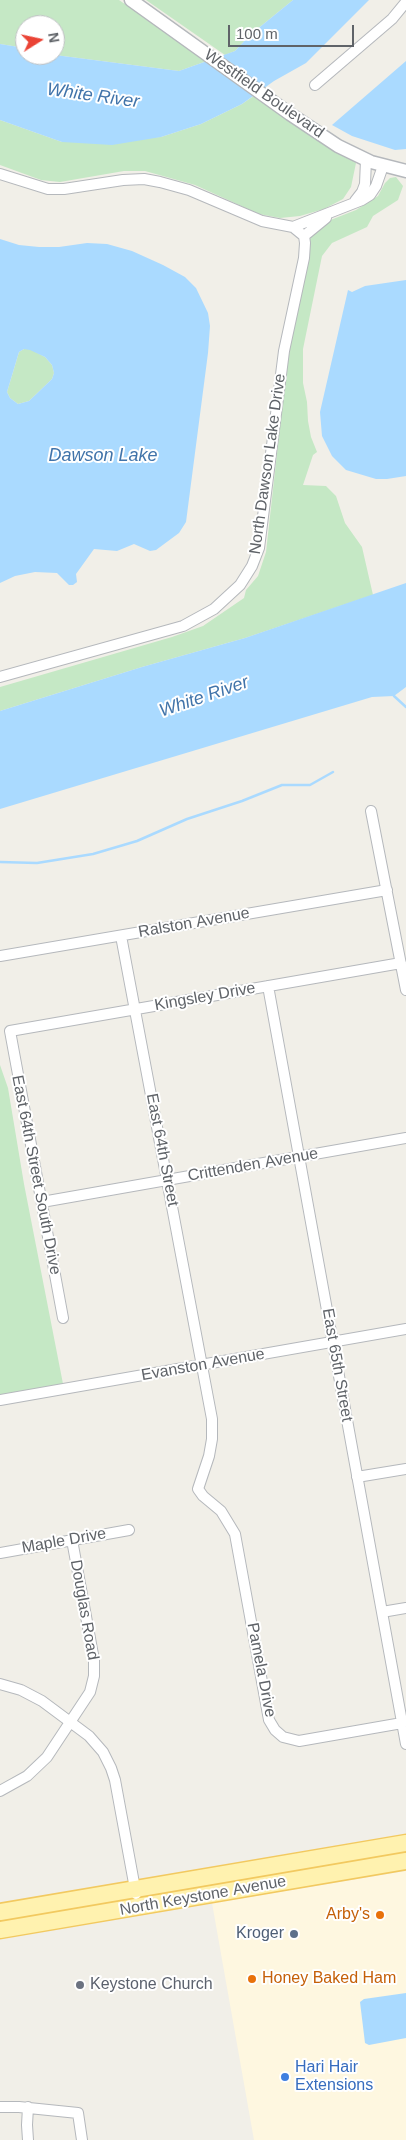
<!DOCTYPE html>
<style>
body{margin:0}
#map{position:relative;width:406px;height:2140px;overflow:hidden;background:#f1efe8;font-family:Arial,sans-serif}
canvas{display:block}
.north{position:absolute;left:15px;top:15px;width:50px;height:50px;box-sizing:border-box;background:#fff;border:1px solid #bfc1c3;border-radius:50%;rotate:80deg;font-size:14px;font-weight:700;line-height:20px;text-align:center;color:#5f6368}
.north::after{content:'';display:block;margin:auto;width:18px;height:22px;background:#ea4335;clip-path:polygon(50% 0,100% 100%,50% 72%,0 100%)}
.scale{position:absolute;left:228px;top:25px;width:126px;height:22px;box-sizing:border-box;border:2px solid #5f6368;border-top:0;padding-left:6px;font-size:15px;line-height:18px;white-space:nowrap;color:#5f6368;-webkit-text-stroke:4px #fff;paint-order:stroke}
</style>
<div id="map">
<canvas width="406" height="2140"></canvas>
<div class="north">N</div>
<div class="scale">100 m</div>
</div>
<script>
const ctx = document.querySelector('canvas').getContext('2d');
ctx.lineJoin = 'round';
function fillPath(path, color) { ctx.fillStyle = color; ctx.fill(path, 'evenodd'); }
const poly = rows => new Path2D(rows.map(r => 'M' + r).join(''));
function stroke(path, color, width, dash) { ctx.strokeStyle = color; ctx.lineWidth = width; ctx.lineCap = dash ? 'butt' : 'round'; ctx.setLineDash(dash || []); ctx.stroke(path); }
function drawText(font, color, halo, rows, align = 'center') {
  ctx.font = font + ' Arial,sans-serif'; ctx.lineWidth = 4; ctx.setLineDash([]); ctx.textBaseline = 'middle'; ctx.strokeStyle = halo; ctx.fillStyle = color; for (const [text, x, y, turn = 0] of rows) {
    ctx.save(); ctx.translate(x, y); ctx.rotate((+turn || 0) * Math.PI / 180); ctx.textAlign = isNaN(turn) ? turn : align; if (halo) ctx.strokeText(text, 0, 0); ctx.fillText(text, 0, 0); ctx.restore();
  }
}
fillPath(poly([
 [406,1871,406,2140,254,2140,212,1903]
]), '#fef7e0');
fillPath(poly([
 [0,0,119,0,207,61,179,71,55,55,55,25,25,25,25,48,0,44],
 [146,0,293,0,250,35,235,51,225,55],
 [255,95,356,163,351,187,343,199,324,209,300,216,280,218,259,214,195,185,145,171,124,171,60,182,41,180,0,165,0,120,62,142,161,137,201,124,242,104],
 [396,177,403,186,398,200,373,216,367,227,332,243,322,256,303,349,303,383,307,402,308,421,311,437,317,452,313,455,303,485,326,486,336,496,345,523,362,547,373,595,245,638,142,667,0,711,0,687,172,637,203,626,244,598,246,590,258,576,266,552,287,364,310,239,315,231,328,221,356,210,378,196,385,183,390,178],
 [24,349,30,349,45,357,52,365,54,373,52,379,29,401,18,404,10,398,7,392,19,352],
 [0,1065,8,1088,24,1184,64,1389,0,1400]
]), '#c5e8c5');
fillPath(poly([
 [293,0,369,0,306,63,274,81,242,104,201,124,161,137,112,145,62,142,0,120,0,44,25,48,25,55,55,55,179,71,235,51,250,35],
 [406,61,406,149,395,150,352,136,332,125],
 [0,239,19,245,39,247,59,247,87,243,107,244,132,251,163,265,185,277,196,288,208,313,210,326,208,353,186,522,179,533,156,550,150,551,134,544,117,551,94,549,76,574,77,582,73,585,69,585,57,573,35,572,15,576,0,583],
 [24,349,30,350,45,357,52,365,54,373,52,379,29,401,18,404,10,398,7,392,19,352],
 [406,280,406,476,387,479,376,479,346,470,332,456,322,436,320,412,348,290,352,292,365,286],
 [406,583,406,687,394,696,372,697,0,809,0,711,142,667,245,638],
 [406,1993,406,2038,369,2045,365,2043,360,2002,364,1999]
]), '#aadaff');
stroke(poly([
 [394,696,406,707],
 [0,862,37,863,93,854,137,841,187,819,242,801,282,785,310,785,333,772]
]), '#aadaff', 2.5);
const minor = poly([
 [315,85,392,19,406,2],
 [0,174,48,189,64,189,123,180,144,179,160,182,189,190,262,221,293,227,304,236,305,243,304,258,284,351,259,548,252,566,240,585,214,609,183,626,0,677],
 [355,201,362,192,365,184,366,160],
 [293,227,362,200,370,195,376,186,383,166],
 [304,236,326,218],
 [371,811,406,990],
 [121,936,212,1419,212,1439,209,1456,198,1489,203,1496,221,1511,235,1534,269,1720,275,1730,283,1737,299,1741,402,1723],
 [0,956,387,890],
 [268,986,406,1744],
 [42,1202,406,1138],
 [63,1318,10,1031,401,963],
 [0,1400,406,1329],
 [357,1477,406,1469],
 [0,1553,129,1530],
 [382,1612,406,1608],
 [0,1684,21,1690,42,1701,89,1736,103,1752,111,1768,115,1780,136,1894],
 [0,1791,27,1776,47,1757,90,1692,94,1676,94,1660,72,1540],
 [0,2107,19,2107,78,2113,82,2140],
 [28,2107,27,2125,28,2140]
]);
const tertiary = poly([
 [131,0,290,114,338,146,371,162,406,171]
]);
const primary = poly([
 [0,1912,406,1843],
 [0,1930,406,1861]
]);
stroke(minor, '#b5b8bc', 12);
stroke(tertiary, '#b5b8bc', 15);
stroke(primary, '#f2c960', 19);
stroke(minor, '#fff', 10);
stroke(tertiary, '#fff', 12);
stroke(primary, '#fff2af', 16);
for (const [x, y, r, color] of [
 [380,1915,5,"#e8710a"],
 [294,1934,5,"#5c6f8a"],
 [252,1979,5,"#e8710a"],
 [80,1985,5,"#6b7280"],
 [285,2077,5,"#3f7fe0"]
]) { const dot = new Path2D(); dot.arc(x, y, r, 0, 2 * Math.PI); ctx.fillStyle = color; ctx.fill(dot); stroke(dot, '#fff', 2); }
drawText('16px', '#5f6368', '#fff', [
 ["Westfield Boulevard",264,94,35],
 ["North Dawson Lake Drive",268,464,-82],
 ["Ralston Avenue",194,923,-10],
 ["Kingsley Drive",205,997,-10],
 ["East 64th Street",162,1150,79],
 ["Crittenden Avenue",253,1165,-10],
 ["East 64th Street South Drive",36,1175,79],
 ["Evanston Avenue",203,1365,-10],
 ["East 65th Street",337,1365,80],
 ["Maple Drive",64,1541,-10],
 ["Douglas Road",84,1610,80],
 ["Pamela Drive",261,1670,79],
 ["North Keystone Avenue",203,1896,-10]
]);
drawText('16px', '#c56008', '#fff', [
 ["Arby's",370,1915],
 ["Honey Baked Ham",262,1979,"left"]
], 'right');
drawText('16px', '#4e5e75', '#fff', [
 ["Kroger",284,1934]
], 'right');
drawText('16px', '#5b616d', '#fff', [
 ["Keystone Church",90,1985]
], 'left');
drawText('16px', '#366cbe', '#fff', [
 ["Hari Hair",295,2068],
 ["Extensions",295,2086]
], 'left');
drawText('italic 18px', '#4174aa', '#fff', [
 ["White River",93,96,8],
 ["Dawson Lake",103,456],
 ["White River",204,697,-19]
]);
</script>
